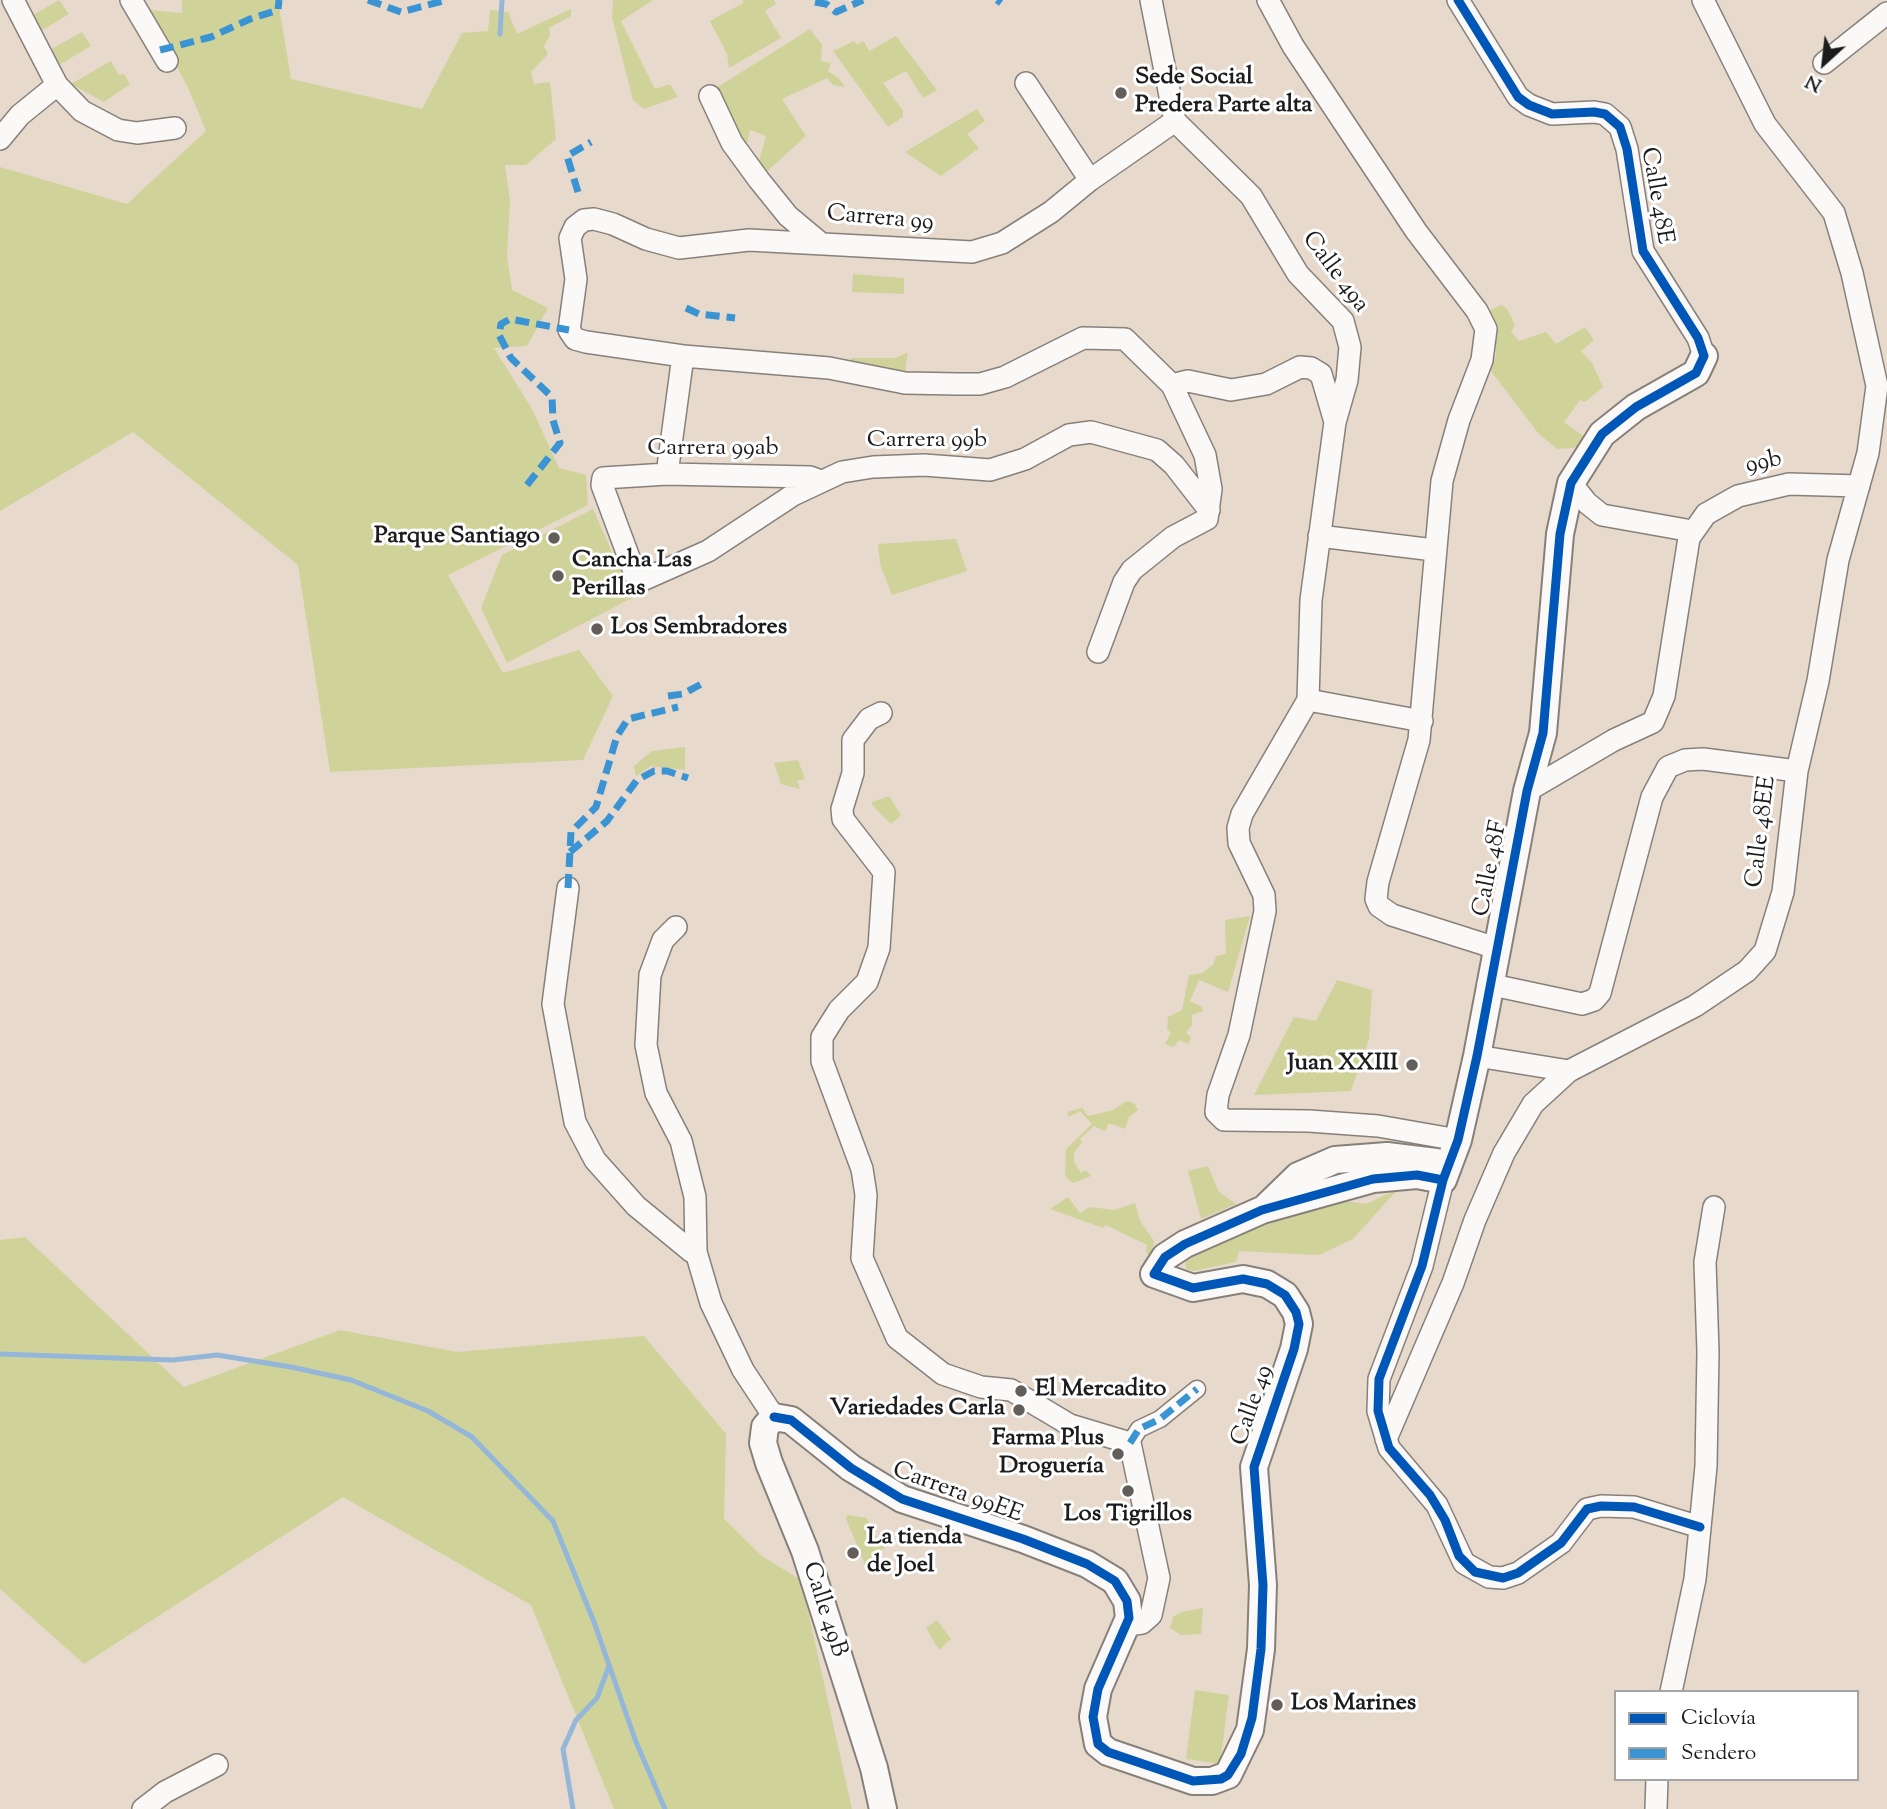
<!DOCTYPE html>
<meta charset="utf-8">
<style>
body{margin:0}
#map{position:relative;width:1887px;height:1809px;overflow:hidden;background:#e7d9cb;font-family:"Sorts Mill Goudy",serif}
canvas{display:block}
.legend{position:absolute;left:1614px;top:1690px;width:245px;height:91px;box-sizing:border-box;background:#fff;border:2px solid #a4a4a4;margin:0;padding:9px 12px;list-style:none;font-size:21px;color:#1c1c1c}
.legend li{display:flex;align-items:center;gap:14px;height:35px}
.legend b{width:35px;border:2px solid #a4a4a4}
.north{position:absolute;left:1789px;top:28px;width:70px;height:70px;-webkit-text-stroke:5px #fff;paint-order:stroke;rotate:207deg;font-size:19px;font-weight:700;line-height:28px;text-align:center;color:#1c1c1c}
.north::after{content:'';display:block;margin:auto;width:24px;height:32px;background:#1c1c1c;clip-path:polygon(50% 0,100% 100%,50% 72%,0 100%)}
</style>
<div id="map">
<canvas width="1887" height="1809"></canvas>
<ul class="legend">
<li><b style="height:9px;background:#0057b8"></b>Ciclovía</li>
<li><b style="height:9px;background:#3a94d4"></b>Sendero</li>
</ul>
<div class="north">N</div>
</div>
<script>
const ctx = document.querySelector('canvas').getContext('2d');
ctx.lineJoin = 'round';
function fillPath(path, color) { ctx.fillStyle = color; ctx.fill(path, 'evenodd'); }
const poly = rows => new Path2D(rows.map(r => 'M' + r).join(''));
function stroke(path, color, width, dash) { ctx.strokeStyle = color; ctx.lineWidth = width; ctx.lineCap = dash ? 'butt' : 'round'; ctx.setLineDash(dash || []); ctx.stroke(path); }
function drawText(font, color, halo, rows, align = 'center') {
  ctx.font = font + ' "Sorts Mill Goudy",serif'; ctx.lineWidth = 6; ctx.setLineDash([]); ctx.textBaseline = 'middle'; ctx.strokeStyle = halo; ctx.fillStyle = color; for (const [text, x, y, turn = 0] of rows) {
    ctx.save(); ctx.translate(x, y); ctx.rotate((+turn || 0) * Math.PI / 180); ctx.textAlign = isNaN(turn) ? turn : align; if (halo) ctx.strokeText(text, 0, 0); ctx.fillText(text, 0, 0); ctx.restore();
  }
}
fillPath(poly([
 [59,0,69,14,39,32,30,17],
 [182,0,278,0,291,79,422,109,462,33,488,31,490,10,508,12,517,34,571,9,571,16,549,28,550,36,544,46,548,54,531,72,534,84,550,82,556,139,526,165,505,165,510,200,507,257,512,290,548,308,527,346,494,348,532,409,559,468,586,475,588,505,448,575,503,673,579,650,613,696,583,760,330,772,298,565,133,432,0,511,0,167,127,204,206,131,189,90,148,10,182,13],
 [613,0,653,0,621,21,655,89,670,84,678,97,644,109,633,100,612,17],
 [743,0,774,0,776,4,765,11,781,38,729,68,727,54,710,21,743,3],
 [810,29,822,45,821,61,831,63,828,71,839,79,845,87,833,85,827,78,782,99,806,136,762,176,758,165,766,136,750,130,745,153,713,90],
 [82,32,91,46,57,66,48,51],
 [896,36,937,90,923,98,906,71,883,83,903,111,903,117,888,127,833,51,854,41,857,45,864,41,869,51],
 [111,61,119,75,124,74,130,84,104,102,71,84],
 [977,109,985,121,967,134,979,148,941,176,905,152],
 [853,274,904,278,904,294,852,292],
 [1501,305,1507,309,1515,325,1511,332,1519,341,1546,332,1556,344,1585,327,1594,340,1581,351,1592,363,1603,387,1585,402,1580,400,1564,422,1586,438,1583,447,1557,449,1539,434,1490,370,1496,356,1496,338,1488,316,1489,311],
 [908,352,905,373,850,364,851,358,896,358],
 [593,509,632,598,507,663,481,608,502,555],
 [956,539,967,571,892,595,880,564,878,544],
 [685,747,685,770,651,766,636,776,634,766,652,751],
 [798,760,805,779,797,781,800,789,781,784,774,763],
 [889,796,901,815,891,824,872,805,872,802],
 [1250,916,1228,992,1199,980,1190,1001,1202,1007,1203,1011,1192,1015,1192,1026,1186,1032,1191,1038,1188,1044,1179,1040,1174,1047,1165,1044,1171,1033,1167,1029,1168,1017,1182,1010,1189,975,1202,973,1213,965,1216,956,1226,954,1225,920],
 [1337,980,1372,990,1369,1039,1351,1091,1254,1095,1294,1017,1316,1021],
 [1127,1101,1134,1103,1138,1110,1129,1117,1125,1129,1109,1123,1105,1131,1094,1126,1080,1139,1082,1142,1074,1153,1074,1162,1081,1173,1086,1170,1091,1176,1073,1183,1065,1176,1066,1149,1092,1124,1080,1111,1069,1117,1067,1112,1082,1108,1088,1116,1113,1110],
 [1208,1166,1219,1192,1236,1204,1201,1219,1188,1171],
 [1398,1189,1353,1239,1319,1255,1239,1251,1236,1262,1193,1271,1186,1269,1185,1258,1319,1197,1366,1204],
 [1068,1197,1080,1213,1090,1207,1115,1210,1135,1203,1140,1221,1154,1241,1151,1256,1146,1253,1147,1245,1106,1225,1103,1228,1050,1209],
 [25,1237,184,1387,340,1330,457,1352,644,1336,726,1434,724,1519,762,1556,801,1580,852,1809,614,1809,531,1605,343,1497,84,1664,0,1589,0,1240],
 [847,1515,867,1518,871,1530,885,1548,877,1552,866,1567,846,1519],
 [1203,1608,1201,1634,1181,1635,1170,1628,1173,1617,1181,1612],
 [937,1620,951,1639,939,1650,926,1628],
 [1195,1690,1229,1695,1220,1764,1186,1759]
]), '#cfd39a');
stroke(poly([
 [500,34,502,0],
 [0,1354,173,1360,217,1355,291,1367,351,1380,428,1411,472,1437,553,1521,594,1622,636,1742,665,1809],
 [573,1809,563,1749,576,1720,597,1698,609,1666]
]), '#94b6d8', 5);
const pedestrian = poly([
 [1130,1443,1139,1429,1160,1419,1197,1389]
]);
const minor = poly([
 [13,0,57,85,82,111,118,130,137,133,175,128],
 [131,0,167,61],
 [1151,0,1175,121,1251,196,1298,274,1343,321,1350,347,1347,380,1335,422,1311,600,1308,700,1242,814,1238,828,1239,843,1264,895,1265,911,1239,1035,1218,1095,1216,1112,1224,1120,1309,1121,1378,1126,1458,1140],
 [1268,0,1293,46,1416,231,1477,311,1486,329,1482,360,1459,420,1442,481,1419,740,1378,882,1376,899,1379,906,1392,915,1496,948],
 [1458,0,1518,97,1529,105,1552,114,1594,112,1605,114,1620,127,1627,149,1643,251,1698,338,1704,356],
 [1824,63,1887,13],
 [1026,83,1090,180],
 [710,96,732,143,759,180,788,216,818,241],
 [1175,121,1090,180,1051,212,1002,243,972,252,749,240,679,248,646,239,613,224,594,219,584,220,575,227,570,238,576,279,569,330,575,339,586,342,683,356,829,368,905,383,958,384,980,384,1005,377,1083,338,1125,339,1172,385,1188,381,1231,390,1266,384,1300,367,1311,368,1321,374,1335,422],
 [0,139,20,115,57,85],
 [667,474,683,356],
 [821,481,810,477,667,474,603,478,602,485,638,582,708,551,793,495,842,472,873,467,924,465,990,470,1025,459,1069,435,1091,432,1157,450,1174,465,1209,510],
 [1571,483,1587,503,1602,515,1692,531],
 [1319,536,1434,550],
 [1098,652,1124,582,1132,570,1173,537,1207,519,1211,489,1205,455,1172,385],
 [1308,700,1422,721],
 [881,713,869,719,853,740,853,773,842,809,843,819,884,872,879,948,867,982,839,1010,822,1037,822,1061,862,1169,866,1195,862,1258,897,1338,943,1374,981,1387,1011,1390,1070,1425,1130,1443,1159,1578,1151,1615,1142,1623,1128,1625],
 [1527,791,1614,740,1653,722,1664,696,1689,538,1706,514,1738,496,1789,484,1859,486],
 [568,888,553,1004,575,1122,595,1160,636,1206,692,1252,696,1252],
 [676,927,663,940,650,975,646,1045,656,1093,681,1141,695,1197,696,1252,711,1303,743,1370,774,1417],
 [1488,984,1582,1004,1594,1000,1600,993,1652,797,1668,767,1685,760,1703,759,1797,771],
 [1477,1056,1569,1071],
 [1443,1180,1422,1266,1379,1379,1378,1411,1389,1448,1437,1505,1464,1563,1489,1577,1503,1578,1518,1573,1561,1543,1587,1509,1601,1506,1634,1507,1700,1527],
 [1386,1439,1453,1283,1475,1220,1504,1153,1533,1104,1569,1071,1695,1006,1747,971,1765,951,1783,892,1797,771,1818,681,1838,560,1868,453,1877,386,1852,273,1834,213,1765,124,1703,0],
 [1671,1692,1695,1579,1706,1466,1708,1352,1705,1262,1714,1207],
 [143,1809,165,1792,217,1765],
 [1656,1809,1657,1779]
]);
const tertiary = poly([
 [1265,1208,1298,1176,1335,1160,1387,1156,1436,1162],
 [883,1809,874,1768,805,1551,769,1463,763,1443,765,1427,774,1417,791,1420,851,1468,902,1499,1023,1539,1087,1564,1115,1581,1127,1601,1129,1618,1098,1689,1093,1717,1098,1744,1108,1752,1193,1781,1212,1781,1228,1775,1250,1730,1261,1649,1263,1585,1254,1467,1294,1349,1299,1324,1296,1312,1285,1295,1267,1284,1243,1279,1193,1288,1154,1274,1165,1257,1185,1244,1262,1210,1373,1179,1417,1175,1443,1180,1458,1140,1477,1056,1527,791,1543,733,1560,534,1571,483,1602,434,1636,407,1696,373,1704,356]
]);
stroke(pedestrian, '#87807a', 19);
stroke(minor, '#87807a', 24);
stroke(tertiary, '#87807a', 30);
stroke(pedestrian, '#fbf9f7', 16);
stroke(minor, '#fbf9f7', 21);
stroke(tertiary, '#fbf9f7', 26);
stroke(poly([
 [368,0,401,12,447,0],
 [997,0,1001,3],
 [815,2,826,4,836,12,863,0],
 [160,50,211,37,250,19,278,10,279,0],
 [578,192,567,156,591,142],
 [686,308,699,314,735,318],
 [527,485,560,443,553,420,552,397,511,358,499,335,501,324,510,319,569,330],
 [668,696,683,694,705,682],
 [570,852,607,821,637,780,654,771,667,771,688,778],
 [568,888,571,832,596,807,617,736,628,719,678,707],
 [1130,1443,1139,1429,1160,1419,1197,1389]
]), '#3a94d4', 7, [14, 7]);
stroke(poly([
 [1458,0,1518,97,1529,105,1552,114,1594,112,1605,114,1620,127,1627,149,1643,251,1698,338,1704,356,1696,373,1636,407,1602,434,1571,483,1560,534,1543,733,1527,791,1477,1056,1458,1140,1443,1180,1422,1266,1379,1379,1378,1411,1389,1448,1430,1495,1445,1520,1459,1556,1475,1572,1503,1578,1518,1573,1561,1543,1587,1509,1601,1506,1634,1507,1700,1527],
 [774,1417,791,1420,851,1468,902,1499,1023,1539,1087,1564,1115,1581,1127,1601,1129,1618,1098,1689,1093,1717,1098,1744,1108,1752,1193,1781,1221,1779,1228,1775,1241,1754,1252,1718,1261,1649,1263,1585,1254,1467,1294,1349,1299,1324,1296,1312,1285,1295,1267,1284,1243,1279,1193,1288,1154,1274,1165,1257,1185,1244,1262,1210,1373,1179,1417,1175,1443,1180]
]), '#0057b8', 9);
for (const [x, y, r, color] of [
 [1121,93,7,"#635e59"],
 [554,538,7,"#635e59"],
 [558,576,7,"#635e59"],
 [597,629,7,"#635e59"],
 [1412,1065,7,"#635e59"],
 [1021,1391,7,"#635e59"],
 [1019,1410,7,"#635e59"],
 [1118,1454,7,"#635e59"],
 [1128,1491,7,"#635e59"],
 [853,1553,7,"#635e59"],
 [1277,1705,7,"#635e59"]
]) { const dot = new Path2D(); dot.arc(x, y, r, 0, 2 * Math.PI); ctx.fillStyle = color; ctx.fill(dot); stroke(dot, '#fff', 2.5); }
drawText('bold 24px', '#1c1c1c', '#fff', [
 ["Sede Social",1135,79],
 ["Predera Parte alta",1135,107],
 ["Parque Santiago",540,538,"right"],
 ["Cancha Las",572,562],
 ["Perillas",572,590],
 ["Los Sembradores",611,629],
 ["Juan XXIII",1398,1065,"right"],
 ["El Mercadito",1035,1391],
 ["Variedades Carla",1005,1410,"right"],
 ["Farma Plus",1104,1440,"right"],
 ["Droguería",1104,1468,"right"],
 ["Los Tigrillos",1128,1516,"center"],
 ["La tienda",867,1539],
 ["de Joel",867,1567],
 ["Los Marines",1291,1705]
], 'left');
drawText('24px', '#1c1c1c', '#fff', [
 ["Calle 48E",1655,196,80],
 ["Carrera 99",880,220,5],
 ["Calle 49a",1334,273,53],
 ["Carrera 99b",927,442],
 ["Carrera 99ab",713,450],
 ["99b",1764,464,-12],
 ["Calle 48EE",1763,832,-83],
 ["Calle 48F",1492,869,-79],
 ["Calle 49",1254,1406,-71],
 ["Carrera 99EE",957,1494,20],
 ["Calle 49B",823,1610,72]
]);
</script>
